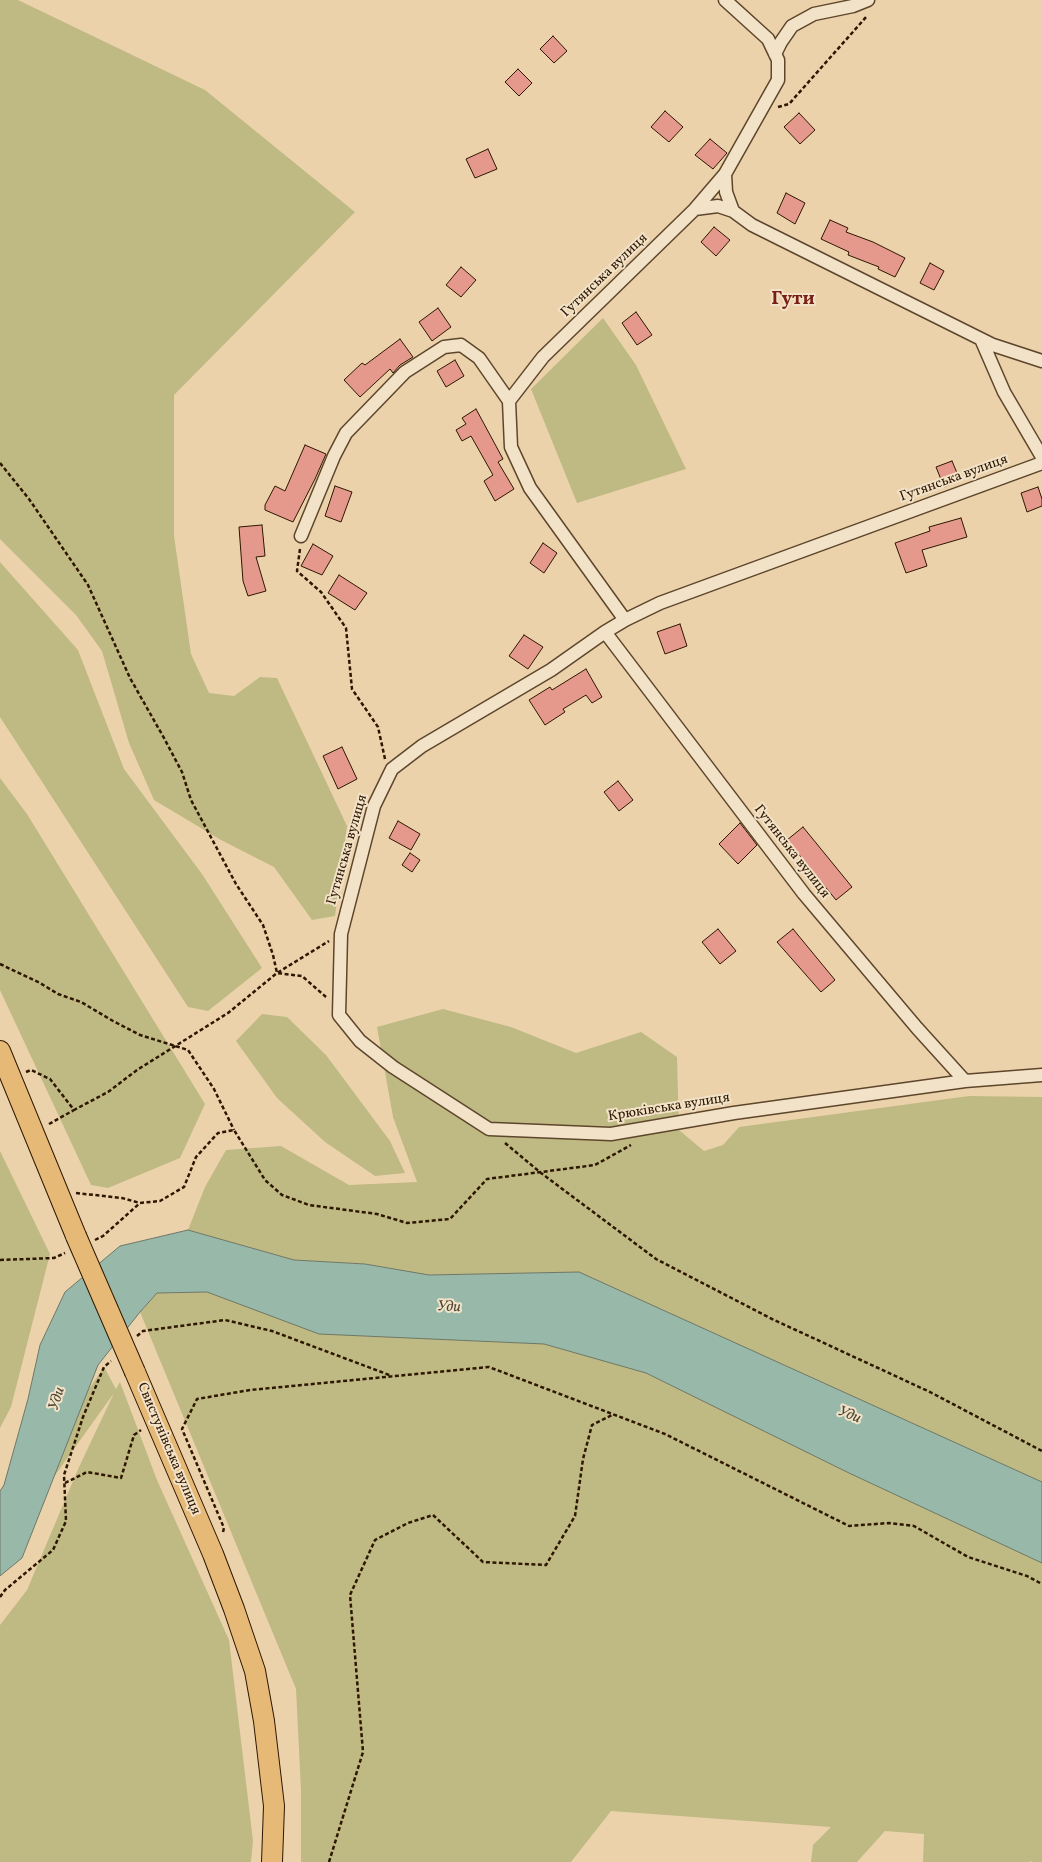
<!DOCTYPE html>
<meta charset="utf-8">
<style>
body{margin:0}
canvas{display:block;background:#ebd2ab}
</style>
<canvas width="1042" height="1862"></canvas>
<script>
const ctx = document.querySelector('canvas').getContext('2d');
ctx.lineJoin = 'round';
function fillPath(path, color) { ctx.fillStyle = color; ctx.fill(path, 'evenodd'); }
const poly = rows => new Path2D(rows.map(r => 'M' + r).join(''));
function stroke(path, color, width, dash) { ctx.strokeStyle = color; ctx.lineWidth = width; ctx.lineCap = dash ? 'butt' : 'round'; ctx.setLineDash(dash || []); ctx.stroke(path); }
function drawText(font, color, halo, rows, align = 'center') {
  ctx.font = font + ' Vollkorn,serif'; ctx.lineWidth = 4; ctx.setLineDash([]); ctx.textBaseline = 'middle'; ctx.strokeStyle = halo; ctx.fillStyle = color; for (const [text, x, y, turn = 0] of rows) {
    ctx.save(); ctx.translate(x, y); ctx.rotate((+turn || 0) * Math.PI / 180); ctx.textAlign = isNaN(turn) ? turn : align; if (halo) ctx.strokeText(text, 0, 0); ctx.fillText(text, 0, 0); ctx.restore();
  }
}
fillPath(poly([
 [0,0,18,0,205,90,355,212,174,395,174,536,191,654,209,693,234,696,260,677,277,678,347,826,335,916,312,920,274,867,221,840,154,800,129,743,102,651,76,615,0,539],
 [603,318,636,365,686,469,577,503,531,389],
 [0,562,78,650,124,769,202,874,262,968,208,1011,188,1007,0,717],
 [0,778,27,814,205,1104,180,1158,108,1188,91,1185,0,990],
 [443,1009,511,1027,576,1053,641,1032,677,1057,679,1130,704,1151,723,1145,739,1127,969,1096,1042,1097,1042,1482,579,1272,429,1275,365,1264,294,1260,188,1230,205,1187,226,1150,281,1146,349,1185,417,1182,393,1117,377,1027],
 [262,1014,287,1017,326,1055,390,1141,405,1173,375,1176,325,1142,277,1098,236,1041],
 [0,1151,50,1254,11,1407,0,1428],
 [212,1292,545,1338,646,1373,1042,1563,1042,1862,1032,1862,1031,1861,1030,1862,923,1862,924,1834,885,1831,857,1862,811,1862,813,1845,831,1827,611,1811,571,1862,301,1862,301,1791,296,1689,140,1312,157,1293],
 [104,1367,116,1389,120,1382,157,1480,229,1640,253,1841,251,1862,0,1862,0,1625,27,1590,79,1467,114,1393,0,1552,0,1519]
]), '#bfba83');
const water = poly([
 [188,1230,294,1260,365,1264,429,1275,579,1272,1042,1482,1042,1563,849,1473,646,1373,544,1344,319,1334,207,1292,157,1293,140,1312,98,1365,22,1558,0,1576,0,1491,4,1485,28,1399,40,1345,65,1292,120,1246,188,1230]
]);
fillPath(water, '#98b8aa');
stroke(water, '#6e7866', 1);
const building = poly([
 [553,36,567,51,554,63,540,49,553,36],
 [518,69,532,83,519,96,505,82,518,69],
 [665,111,683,127,669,142,651,127,665,111],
 [799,113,815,130,800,144,784,127,799,113],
 [710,139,727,153,713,169,695,155,710,139],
 [488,149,497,169,475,178,466,159,488,149],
 [786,193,805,203,795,224,777,213,786,193],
 [830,220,848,228,846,232,873,242,905,258,895,277,878,269,879,267,848,255,849,252,821,239,830,220],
 [714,227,730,240,716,256,701,242,714,227],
 [930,263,944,271,934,290,920,283,930,263],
 [461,267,476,280,461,297,446,285,461,267],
 [438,308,451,327,432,341,419,322,438,308],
 [636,312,652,335,637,345,622,323,636,312],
 [400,339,413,357,400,365,393,373,390,369,360,397,344,380,362,363,365,365,400,339],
 [455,360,464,376,446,387,437,371,455,360],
 [476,409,503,459,498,462,514,489,495,501,484,481,493,475,471,436,462,441,456,430,466,424,462,418,476,409],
 [305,445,326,454,315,479,293,522,265,510,265,505,275,486,285,491,305,445],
 [952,461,960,480,944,487,936,467,952,461],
 [335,486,352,492,341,522,325,516,335,486],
 [1038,487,1042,499,1042,506,1027,512,1021,493,1038,487],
 [961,518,967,537,922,550,927,566,906,573,895,543,930,531,929,527,961,518],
 [262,525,265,556,256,557,266,591,248,596,243,581,239,527,262,525],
 [543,543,557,553,544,573,530,563,543,543],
 [313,544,333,556,322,575,301,566,313,544],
 [339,575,367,593,355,610,328,593,339,575],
 [680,624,687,646,665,654,657,632,680,624],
 [524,635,543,647,528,669,509,656,524,635],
 [586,669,602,697,592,703,586,695,563,709,565,712,545,725,529,700,550,687,552,690,586,669],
 [342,747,357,779,338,789,323,756,342,747],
 [618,781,633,800,619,811,604,792,618,781],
 [398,821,420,834,411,850,389,838,398,821],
 [740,823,757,845,738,864,719,844,740,823],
 [803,827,852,887,836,900,787,840,803,827],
 [410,853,420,860,412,872,402,865,410,853],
 [718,929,736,951,720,964,702,942,718,929],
 [793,929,835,980,821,992,777,942,793,929]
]);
fillPath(building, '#e5998c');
stroke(building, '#2e1700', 1);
const street = poly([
 [725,0,768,39,778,60,778,80,725,174,726,192,733,211,752,225,993,345,1042,361],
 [775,54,781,42,792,26,814,14,853,6,868,0],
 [695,209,718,206,733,211],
 [981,339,1004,392,1042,457],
 [1042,463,660,603,625,620,605,632,551,670,422,746,392,769,374,806,341,934,339,1015,360,1041,393,1067,489,1129,611,1134,734,1113,965,1081,1042,1075],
 [301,536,334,456,346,433,405,372,444,347,461,345,479,358,509,401],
 [625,620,530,488,511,447,509,401,543,357,695,209,725,174],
 [605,632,804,894,917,1028,965,1081]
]);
const primary = poly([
 [0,1051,76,1236],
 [135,1372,213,1554,234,1609,255,1671,264,1721,274,1806,272,1862]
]);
stroke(street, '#5d462b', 15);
stroke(primary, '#2e1700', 22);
stroke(poly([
 [778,107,789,104,867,16],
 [0,463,29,499,88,585,130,678,164,738,182,772,191,800,236,884,263,925,273,955,277,973,302,976,326,997],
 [300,549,297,571,321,592,346,628,352,689,378,727,385,759],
 [0,964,40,983,58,994,81,1002,113,1021,140,1035,188,1050,214,1089,234,1130],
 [26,1072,31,1070,50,1079,74,1110,108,1092,137,1070,228,1013,277,973,329,941],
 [49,1124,74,1110],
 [505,1143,541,1173,656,1259,772,1319,930,1392,1042,1451],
 [76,1193,122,1198,140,1203,160,1201,184,1187,196,1157,218,1133,234,1130,265,1180,282,1195,309,1205,377,1214,407,1223,450,1219,487,1179,595,1165,631,1145],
 [95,1240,103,1236,140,1203],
 [0,1260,54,1258,65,1253],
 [137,1336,143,1331,225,1320,272,1331,392,1376],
 [65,1483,87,1472,121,1478,134,1435,141,1430],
 [223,1532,224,1528,182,1429,197,1399,250,1390,489,1367,665,1434,849,1526,889,1523,914,1526,968,1557,1027,1576,1042,1584],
 [0,1597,5,1590,53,1550,66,1521,64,1475,83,1417,104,1367,111,1361],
 [329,1862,363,1752,350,1595,375,1540,408,1523,433,1515,483,1562,546,1565,575,1516,583,1459,592,1425,612,1415]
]), '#2e1700', 2.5, [4, 2.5]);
stroke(street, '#f2e2c8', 12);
stroke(primary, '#e6b976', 20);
const primaryBridge = poly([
 [76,1236,135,1372]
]);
stroke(primaryBridge, '#2e1700', 22, []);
stroke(primaryBridge, '#e6b976', 20);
drawText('14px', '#2e1700', '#f2e2c8', [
 ["Гутянська вулиця",605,276,-44],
 ["Гутянська вулиця",954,479,-20],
 ["Гутянська вулиця",348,850,-74],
 ["Гутянська вулиця",791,852,52],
 ["Крюківська вулиця",669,1108,-9],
 ["Свистунівська вулиця",168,1449,67]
]);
drawText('italic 15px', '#4e4733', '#f2e2c8', [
 ["Уди",449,1308,2],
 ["Уди",58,1399,-72],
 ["Уди",849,1416,22]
]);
drawText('bold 19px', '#7a1f14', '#f2e2c8', [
 ["Гути",793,301]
]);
</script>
